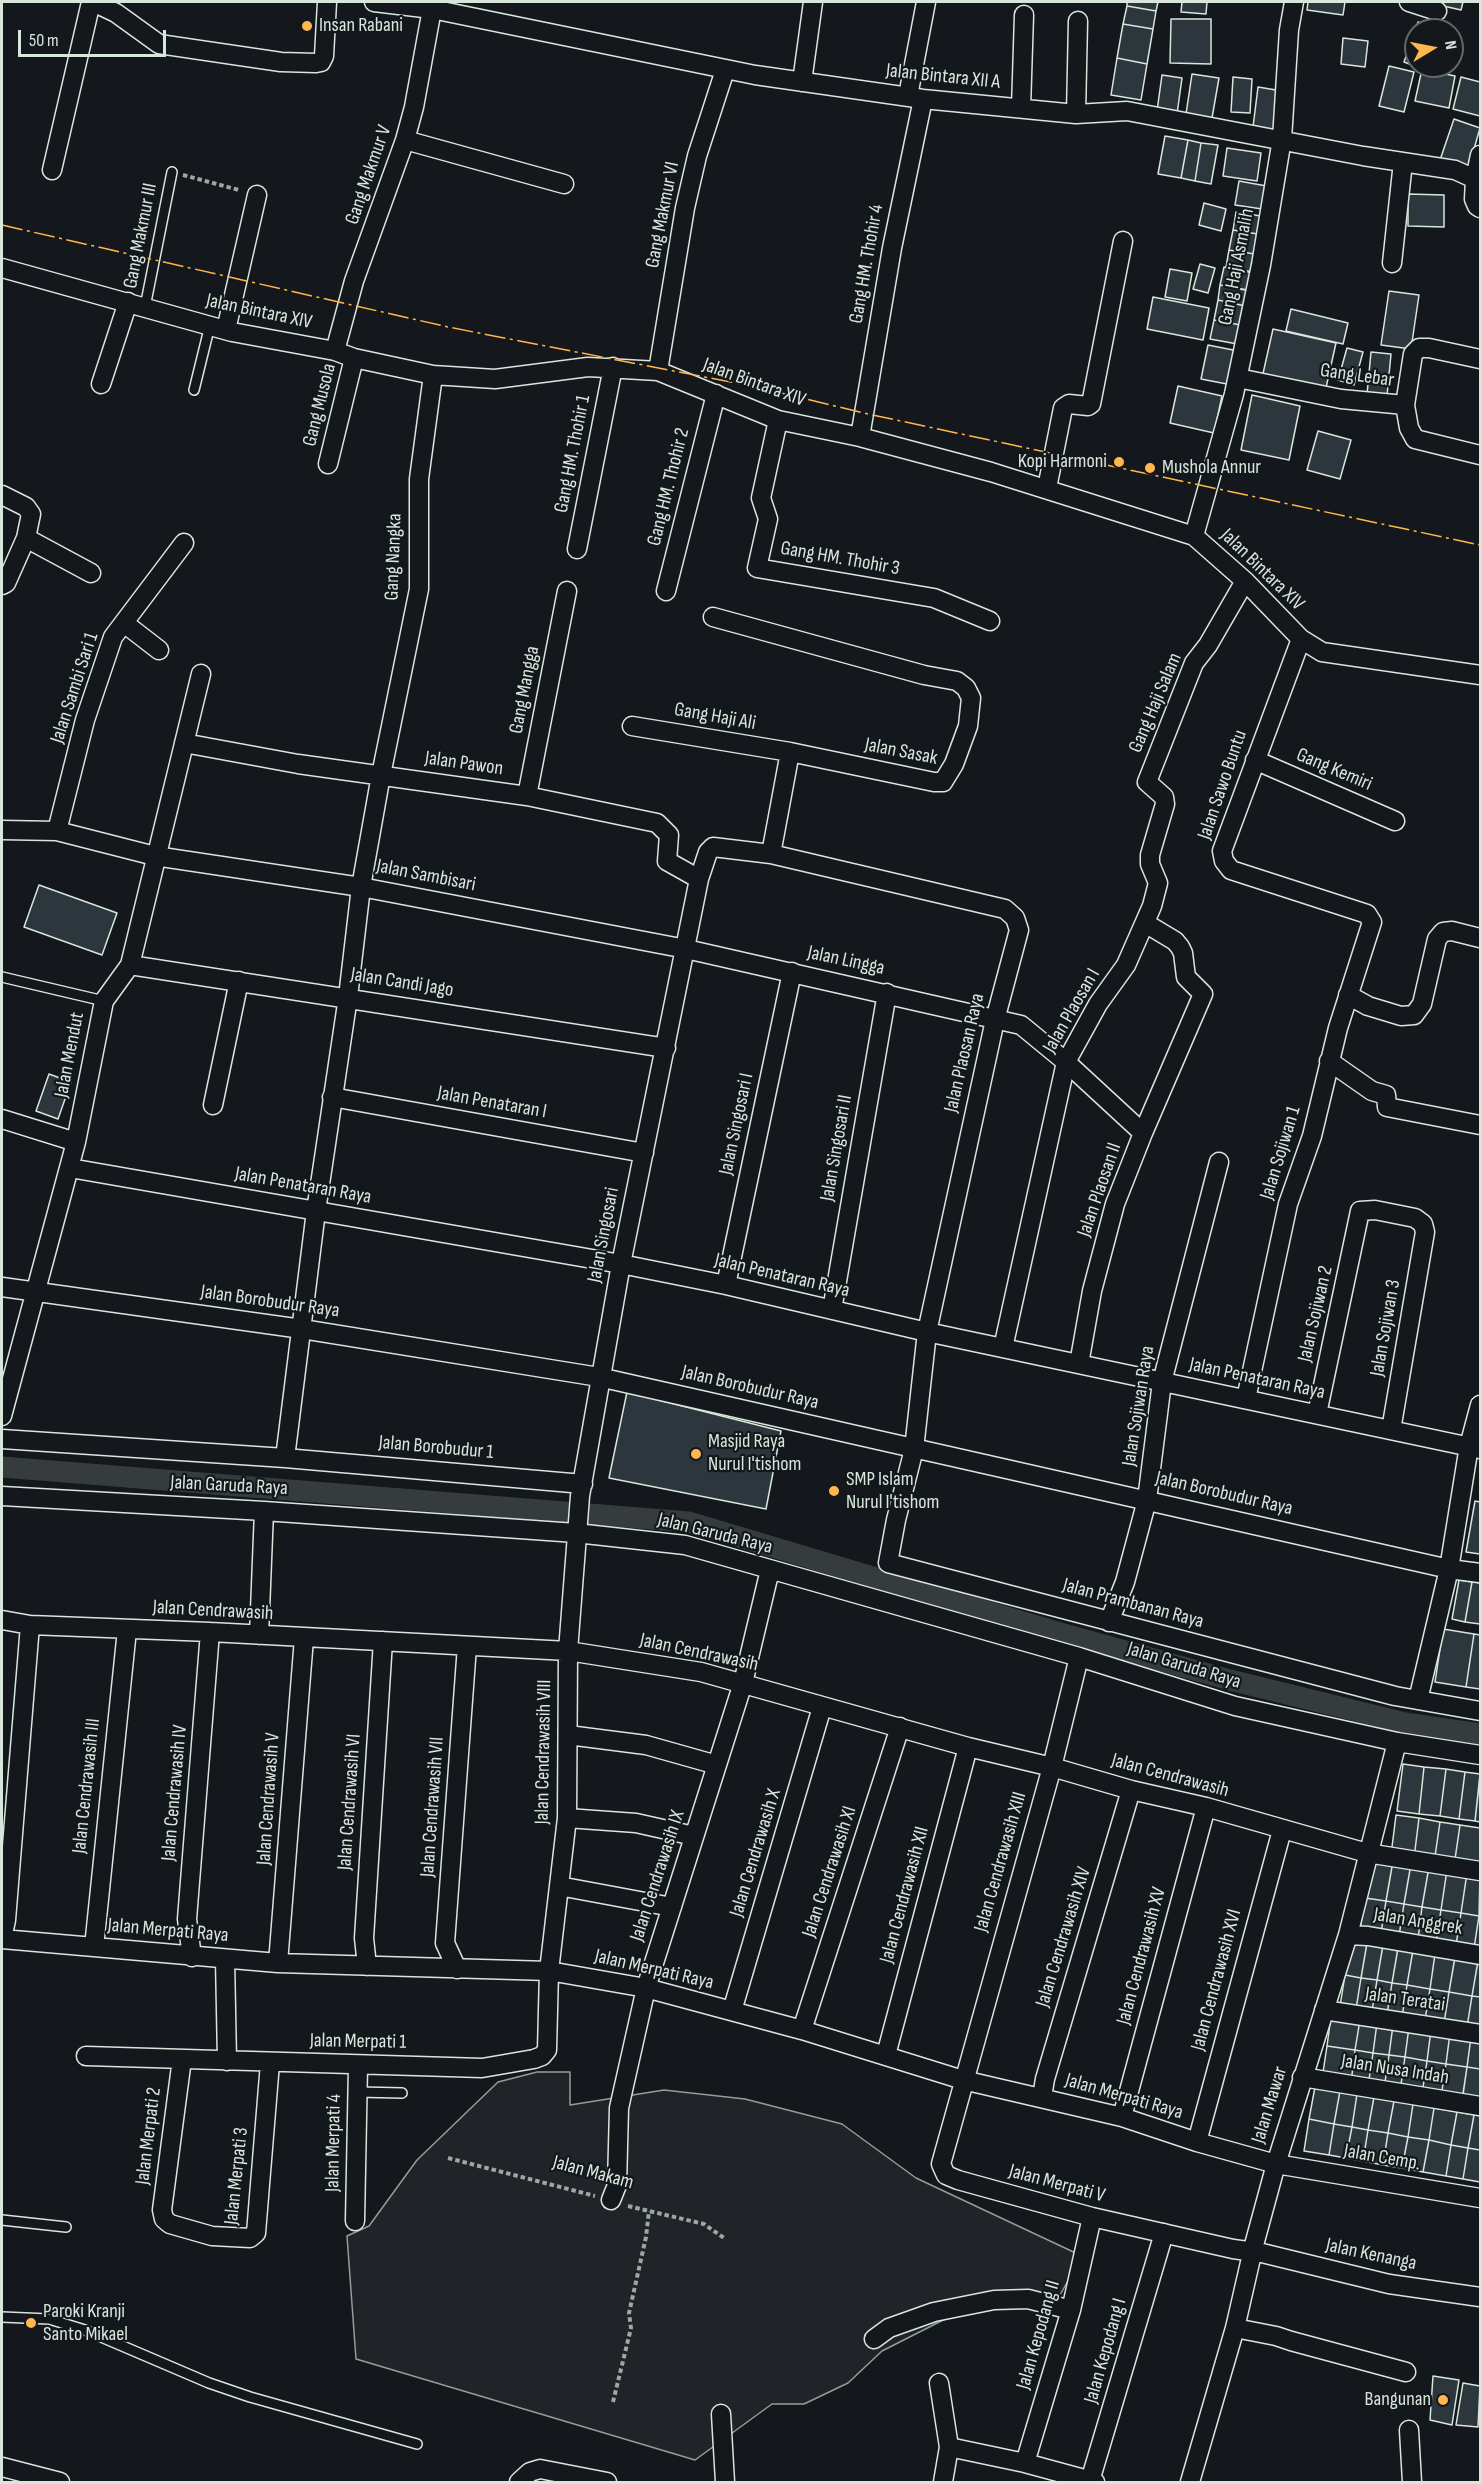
<!DOCTYPE html>
<style>
body{margin:0}
#map{position:relative;width:1482px;height:2484px;overflow:hidden;background:#14181c;font-family:"Sofia Sans Condensed",sans-serif}
canvas{display:block}
.frame{position:absolute;inset:0;border:3px solid #d8e6dc;pointer-events:none}
.north{position:absolute;left:1404px;top:18px;width:60px;height:60px;box-sizing:border-box;background:#14181c;border:2px solid #626a69;border-radius:50%;rotate:80deg;font-size:16px;font-weight:700;line-height:24px;text-align:center;color:#d8e6dc}
.north::after{content:'';display:block;margin:auto;width:21px;height:27px;background:#ffb74d;clip-path:polygon(50% 0,100% 100%,50% 72%,0 100%)}
.scale{position:absolute;left:18px;top:30px;width:148px;height:27px;box-sizing:border-box;border:3px solid #d8e6dc;border-top:0;padding-left:8px;font-size:18px;line-height:21px;white-space:nowrap;color:#d8e6dc;-webkit-text-stroke:4px #14181c;paint-order:stroke}
</style>
<div id="map">
<canvas width="1482" height="2484"></canvas>
<div class="frame"></div>
<div class="north">N</div>
<div class="scale">50 m</div>
</div>
<script>
const ctx = document.querySelector('canvas').getContext('2d');
ctx.lineJoin = 'round';
function fillPath(path, color) { ctx.fillStyle = color; ctx.fill(path, 'evenodd'); }
const poly = rows => new Path2D(rows.map(r => 'M' + r).join(''));
function stroke(path, color, width, dash) { ctx.strokeStyle = color; ctx.lineWidth = width; ctx.lineCap = dash ? 'butt' : 'round'; ctx.setLineDash(dash || []); ctx.stroke(path); }
function drawText(font, color, halo, rows, align = 'center') {
  ctx.font = font + ' "Sofia Sans Condensed",sans-serif'; ctx.lineWidth = 4.5; ctx.setLineDash([]); ctx.textBaseline = 'middle'; ctx.strokeStyle = halo; ctx.fillStyle = color; for (const [text, x, y, turn = 0] of rows) {
    ctx.save(); ctx.translate(x, y); ctx.rotate((+turn || 0) * Math.PI / 180); ctx.textAlign = isNaN(turn) ? turn : align; if (halo) ctx.strokeText(text, 0, 0); ctx.fillText(text, 0, 0); ctx.restore();
  }
}
const green = poly([
 [537,2072,570,2072,570,2105,664,2090,745,2099,842,2124,916,2178,1082,2256,1060,2295,1022,2306,963,2310,882,2351,848,2383,804,2404,772,2404,695,2460,356,2359,347,2236,369,2226,417,2160,498,2082,537,2072]
]);
fillPath(green, '#202428');
stroke(green, '#939e99', 1.5);
stroke(poly([
 [2,1467,689,1522,1057,1632,1230,1680,1405,1723,1480,1734]
]), '#363b3e', 21);
const building = poly([
 [1127,2,1158,2,1156,11,1127,6,1127,2],
 [1182,2,1207,2,1206,14,1181,12,1182,2],
 [1308,2,1345,2,1343,15,1307,10,1308,2],
 [1440,2,1463,2,1461,10,1439,5,1440,2],
 [1127,6,1156,11,1153,29,1123,24,1127,6],
 [1171,19,1211,19,1211,64,1170,63,1171,19],
 [1418,22,1437,28,1416,30,1416,66,1424,66,1423,69,1404,62,1418,22],
 [1123,24,1153,29,1147,64,1117,58,1123,24],
 [1343,38,1368,41,1365,67,1341,64,1343,38],
 [1117,58,1147,64,1141,100,1111,95,1117,58],
 [1389,66,1414,72,1404,112,1379,106,1389,66],
 [1422,69,1455,76,1449,108,1415,101,1422,69],
 [1192,74,1219,78,1212,118,1186,114,1192,74],
 [1162,75,1182,78,1177,114,1157,111,1162,75],
 [1233,77,1252,79,1250,113,1231,112,1233,77],
 [1461,77,1480,82,1480,116,1453,109,1461,77],
 [1258,87,1282,91,1277,130,1253,127,1258,87],
 [1454,119,1480,128,1468,170,1440,160,1454,119],
 [1165,136,1188,140,1181,178,1158,174,1165,136],
 [1188,140,1201,143,1195,181,1181,178,1188,140],
 [1201,143,1218,145,1211,184,1195,181,1201,143],
 [1227,148,1261,153,1257,181,1223,176,1227,148],
 [1239,181,1272,187,1269,210,1235,205,1239,181],
 [1408,194,1444,195,1444,227,1408,226,1408,194],
 [1204,203,1226,209,1221,231,1199,225,1204,203],
 [1236,212,1267,217,1264,235,1233,230,1236,212],
 [1233,230,1264,235,1261,255,1229,250,1233,230],
 [1229,250,1261,255,1258,273,1226,267,1229,250],
 [1200,264,1215,268,1208,293,1193,289,1200,264],
 [1224,267,1253,273,1250,291,1220,285,1224,267],
 [1170,269,1192,273,1187,301,1165,297,1170,269],
 [1220,285,1253,291,1250,307,1218,300,1220,285],
 [1389,291,1419,295,1411,349,1381,345,1389,291],
 [1153,297,1209,308,1203,340,1147,329,1153,297],
 [1218,300,1250,307,1246,326,1214,320,1218,300],
 [1291,309,1348,323,1343,344,1286,331,1291,309],
 [1214,320,1246,326,1243,345,1210,339,1214,320],
 [1273,329,1336,343,1325,392,1262,378,1273,329],
 [1208,345,1238,351,1232,385,1201,379,1208,345],
 [1347,348,1363,352,1354,385,1338,380,1347,348],
 [1371,352,1391,354,1387,396,1367,394,1371,352],
 [1178,386,1222,396,1214,433,1170,423,1178,386],
 [1252,395,1300,406,1289,460,1241,450,1252,395],
 [1318,431,1351,440,1340,479,1307,470,1318,431],
 [39,885,117,913,102,955,24,927,39,885],
 [49,1074,71,1082,58,1119,36,1111,49,1074],
 [627,1392,781,1431,766,1509,609,1478,627,1392],
 [1475,1501,1480,1502,1480,1554,1466,1552,1475,1501],
 [1459,1580,1472,1582,1465,1622,1452,1619,1459,1580],
 [1472,1582,1480,1583,1480,1624,1465,1622,1472,1582],
 [1443,1629,1474,1634,1466,1687,1435,1682,1443,1629],
 [1474,1634,1480,1635,1480,1689,1466,1687,1474,1634],
 [1403,1764,1424,1767,1419,1814,1397,1811,1403,1764],
 [1424,1767,1446,1769,1440,1816,1419,1814,1424,1767],
 [1446,1769,1465,1772,1459,1819,1440,1816,1446,1769],
 [1465,1772,1480,1774,1475,1821,1459,1819,1465,1772],
 [1480,1777,1480,1822,1475,1821,1480,1777],
 [1396,1815,1419,1818,1414,1858,1391,1855,1396,1815],
 [1419,1818,1440,1822,1434,1863,1414,1858,1419,1818],
 [1440,1822,1460,1825,1454,1866,1434,1863,1440,1822],
 [1460,1825,1480,1828,1480,1866,1454,1866,1460,1825],
 [1371,1858,1393,1861,1386,1901,1365,1898,1371,1858],
 [1393,1861,1411,1864,1404,1904,1386,1901,1393,1861],
 [1411,1864,1429,1867,1422,1907,1404,1904,1411,1864],
 [1429,1867,1447,1870,1441,1910,1422,1907,1429,1867],
 [1447,1870,1467,1873,1461,1913,1441,1910,1447,1870],
 [1467,1873,1480,1875,1479,1916,1461,1913,1467,1873],
 [1365,1898,1386,1901,1381,1933,1360,1930,1365,1898],
 [1386,1901,1404,1904,1399,1936,1381,1933,1386,1901],
 [1404,1904,1422,1907,1418,1939,1399,1936,1404,1904],
 [1422,1907,1441,1910,1436,1942,1418,1939,1422,1907],
 [1441,1910,1461,1913,1456,1945,1436,1942,1441,1910],
 [1461,1913,1479,1916,1474,1948,1456,1945,1461,1913],
 [1479,1916,1480,1916,1480,1949,1474,1948,1479,1916],
 [1350,1940,1367,1943,1361,1978,1345,1975,1350,1940],
 [1367,1943,1383,1945,1377,1980,1361,1978,1367,1943],
 [1383,1945,1398,1948,1392,1983,1377,1980,1383,1945],
 [1398,1948,1413,1950,1407,1985,1392,1983,1398,1948],
 [1413,1950,1435,1954,1430,1989,1407,1985,1413,1950],
 [1435,1954,1455,1957,1449,1992,1430,1989,1435,1954],
 [1455,1957,1478,1961,1472,1996,1449,1992,1455,1957],
 [1478,1961,1480,1962,1480,1997,1472,1996,1478,1961],
 [1345,1975,1361,1978,1356,2009,1340,2006,1345,1975],
 [1361,1978,1377,1980,1372,2011,1356,2009,1361,1978],
 [1377,1980,1392,1983,1387,2014,1372,2011,1377,1980],
 [1392,1983,1407,1985,1402,2017,1387,2014,1392,1983],
 [1407,1985,1430,1989,1425,2020,1402,2017,1407,1985],
 [1430,1989,1449,1992,1444,2023,1425,2020,1430,1989],
 [1449,1992,1472,1996,1467,2027,1444,2023,1449,1992],
 [1472,1996,1480,1997,1480,2029,1467,2027,1472,1996],
 [1331,2016,1360,2020,1355,2050,1327,2046,1331,2016],
 [1360,2020,1377,2023,1373,2053,1355,2050,1360,2020],
 [1377,2023,1393,2025,1389,2055,1373,2053,1377,2023],
 [1393,2025,1409,2027,1405,2057,1389,2055,1393,2025],
 [1409,2027,1431,2030,1427,2061,1405,2057,1409,2027],
 [1431,2030,1450,2033,1446,2064,1427,2061,1431,2030],
 [1450,2033,1471,2037,1467,2067,1446,2064,1450,2033],
 [1471,2037,1480,2038,1480,2069,1467,2067,1471,2037],
 [1327,2046,1355,2050,1351,2083,1322,2079,1327,2046],
 [1355,2050,1373,2053,1368,2086,1351,2083,1355,2050],
 [1373,2053,1389,2055,1384,2089,1368,2086,1373,2053],
 [1389,2055,1405,2057,1400,2091,1384,2089,1389,2055],
 [1405,2057,1427,2061,1422,2094,1400,2091,1405,2057],
 [1427,2061,1446,2064,1441,2097,1422,2094,1427,2061],
 [1446,2064,1467,2067,1462,2100,1441,2097,1446,2064],
 [1467,2067,1480,2069,1480,2104,1462,2102,1467,2067],
 [1315,2087,1340,2091,1334,2124,1309,2119,1315,2087],
 [1340,2091,1357,2094,1352,2127,1334,2124,1340,2091],
 [1357,2094,1374,2097,1368,2130,1352,2127,1357,2094],
 [1374,2097,1394,2101,1388,2133,1368,2130,1374,2097],
 [1394,2101,1413,2104,1408,2137,1388,2133,1394,2101],
 [1413,2104,1434,2108,1429,2140,1408,2137,1413,2104],
 [1434,2108,1457,2112,1451,2145,1429,2140,1434,2108],
 [1457,2112,1474,2115,1468,2148,1451,2145,1457,2112],
 [1474,2115,1480,2116,1480,2150,1468,2148,1474,2115],
 [1309,2119,1334,2124,1329,2155,1304,2151,1309,2119],
 [1334,2124,1352,2127,1346,2158,1329,2155,1334,2124],
 [1352,2127,1368,2130,1363,2161,1346,2158,1352,2127],
 [1368,2130,1388,2133,1383,2165,1363,2161,1368,2130],
 [1388,2133,1408,2137,1402,2168,1383,2165,1388,2133],
 [1408,2137,1429,2140,1423,2172,1402,2168,1408,2137],
 [1429,2140,1451,2145,1446,2176,1423,2172,1429,2140],
 [1451,2145,1468,2148,1463,2179,1446,2176,1451,2145],
 [1468,2148,1480,2150,1480,2182,1463,2179,1468,2148],
 [1433,2376,1459,2380,1452,2425,1430,2420,1433,2376],
 [1463,2383,1480,2386,1478,2427,1456,2425,1463,2383]
]);
fillPath(building, '#2c363c');
stroke(building, '#d8e6dc', 1.5);
const service = poly([
 [145,307,172,172],
 [194,390,210,325],
 [2,977,104,1001],
 [358,2092,402,2093],
 [2,2220,66,2227],
 [2,2317,49,2319,85,2330,209,2383,250,2397,417,2444]
]);
const minor = poly([
 [93,2,116,13,159,44,281,62,316,63,321,62,324,56,327,2],
 [374,2,432,9,755,75,923,99,1076,114,1127,111,1363,156,1455,170,1475,179,1474,199,1477,206,1480,208],
 [1409,2,1437,11],
 [802,82,813,2],
 [908,96,926,2],
 [1021,108,1024,15],
 [1076,114,1078,21],
 [405,140,564,184],
 [52,170,91,2],
 [1475,179,1480,155],
 [1392,263,1403,162],
 [2,268,232,332,335,351,354,358,433,375,495,379,588,367,658,371,778,420,860,437,991,472,1194,536,1245,581,1301,639,1322,652,1480,675],
 [226,330,257,195],
 [335,351,354,281,405,140,414,107,432,9],
 [658,371,685,208,697,156,725,70],
 [1238,378,1341,399,1405,405,1409,428,1415,439,1480,455],
 [101,384,128,302],
 [1405,405,1413,354,1419,348,1429,348,1480,359],
 [778,420,761,498,768,519,757,568,934,598,990,621],
 [860,437,892,248,923,99],
 [328,464,354,358],
 [1047,488,1063,408,1069,404,1088,406,1091,404,1123,241],
 [2,495,26,507,31,514,26,538,91,573],
 [1194,536,1234,394,1261,265,1282,139,1289,30,1294,2],
 [577,549,613,367],
 [2,585,6,583,26,538],
 [666,591,716,394],
 [124,623,159,650],
 [632,726,790,752],
 [184,743,298,764,527,796,657,823,669,835,667,861,699,879],
 [1255,760,1395,821],
 [527,796,567,591],
 [2,830,57,831,155,856,361,887,686,949,1021,1025,1066,1062,1143,1133,1115,1204,1092,1291,1079,1364],
 [57,831,85,720,113,637,184,543],
 [771,854,1005,909,1015,918,1019,930,995,1020,927,1332,914,1449,896,1520,888,1563,1395,1696,1480,1711],
 [130,965,666,1048],
 [1348,995,1368,1006,1401,1016,1414,1015,1422,1004,1437,939,1443,932,1452,931,1480,938],
 [1329,1061,1372,1091,1386,1095,1387,1107,1480,1125],
 [332,1097,644,1153],
 [213,1105,239,981],
 [2,1119,76,1142],
 [1143,1133,1203,994,1186,977,1183,953,1180,947,1175,941,1145,923],
 [70,1168,621,1264,726,1285,927,1332,1480,1449],
 [726,1285,792,972],
 [2,1287,302,1329,599,1377,1449,1569,1480,1573],
 [832,1310,887,993],
 [1003,1348,1066,1062,1098,1004,1126,965,1152,906,1158,883,1150,864,1150,855,1165,804,1164,797,1147,782,1194,663,1208,645,1245,581],
 [1246,1399,1288,1204,1312,1136,1338,1028,1372,922,1367,914,1231,870,1224,861,1222,851,1301,639],
 [1317,1414,1360,1211,1375,1210,1415,1218,1423,1224,1425,1232,1391,1430],
 [2,1416,76,1142,104,1001,130,965,201,674],
 [2,1439,285,1458,583,1484],
 [285,1458,316,1211,348,997,361,887,381,775,419,589,419,479,433,375],
 [2,1496,264,1511,576,1533,685,1545,1079,1657,1235,1706,1397,1742,1480,1755],
 [2,1620,30,1625,210,1632,568,1651,701,1672,968,1747,1052,1767,1131,1790,1206,1807,1367,1853,1480,1871],
 [1109,1622,1125,1582,1147,1500,1162,1382,1219,1162],
 [259,1635,264,1511],
 [1079,1657,1052,1767,941,2164,946,2175,958,2180,1092,2217,1233,2249,1262,2253,1389,2284,1480,2297],
 [1418,1700,1449,1569,1469,1446,1480,1405],
 [568,1735,646,1745,717,1765],
 [567,1818,636,1823,694,1836],
 [559,1886,672,1907],
 [1348,1935,1368,1936,1480,1955],
 [2,1939,278,1963,549,1971,646,1988,802,2030,963,2080,1122,2117,1197,2142,1276,2164,1480,2198],
 [2,1939,6,1920,30,1625],
 [94,1947,127,1630],
 [192,1957,187,1919,210,1632],
 [225,1959,227,2061],
 [278,1963,304,1638],
 [367,1966,364,1938,383,1641],
 [457,1969,445,1943,467,1646],
 [1324,2010,1480,2034],
 [732,2011,822,1707],
 [802,2030,900,1727],
 [886,2055,968,1747],
 [86,2056,482,2068,534,2059,542,2056,547,2050,549,1971,567,1818,568,1651,580,1496,621,1264,699,879,708,852,713,847,771,854,790,752,934,782,943,782,954,764,968,726,971,698,966,688,957,681,924,675,713,617],
 [182,2059,162,2210,164,2219,170,2224,212,2236,250,2238,256,2233,270,2063],
 [1302,2077,1480,2106],
 [1042,2097,1045,2079,1131,1790],
 [1122,2117,1206,1807],
 [1197,2142,1282,1830],
 [611,2200,617,2185,619,2108,646,1988,743,1683,768,1578,773,1571],
 [355,2221,358,2066],
 [1235,2328,1276,2336,1291,2341,1406,2372],
 [874,2339,889,2328,934,2312,994,2300,1028,2299,1071,2310],
 [939,2383,949,2447,943,2482],
 [721,2414,725,2482],
 [1409,2430,1412,2482],
 [949,2447,1025,2463,1095,2482],
 [1025,2463,1071,2310,1092,2217],
 [2,2467,60,2482],
 [1090,2481,1164,2233],
 [519,2482,530,2472,540,2469,607,2482],
 [1190,2482,1235,2328,1254,2245,1276,2164,1348,1935,1397,1742]
]);
stroke(service, '#d8e6dc', 12);
stroke(minor, '#d8e6dc', 21);
stroke(poly([
 [183,175,239,190],
 [448,2158,595,2196],
 [628,2206,704,2224,724,2238],
 [613,2402,631,2328,629,2313,646,2237,649,2211]
]), '#9da8a2', 4, [4.5, 3]);
stroke(service, '#14181c', 9);
stroke(minor, '#14181c', 18);
stroke(poly([
 [2,225,448,327,756,387,868,414,1480,545]
]), '#ffb74d', 1.5, [21, 4.5, 3, 4.5]);
for (const [x, y, r, color] of [
 [307,26,6,"#ffb74d"],
 [1119,462,6,"#ffb74d"],
 [1150,468,6,"#ffb74d"],
 [696,1454,6,"#ffb74d"],
 [834,1491,6,"#ffb74d"],
 [31,2323,6,"#ffb74d"],
 [1443,2400,6,"#ffb74d"]
]) { const dot = new Path2D(); dot.arc(x, y, r, 0, 2 * Math.PI); ctx.fillStyle = color; ctx.fill(dot); stroke(dot, '#14181c', 2); }
drawText('20px', '#d8e6dc', '#14181c', [
 ["Insan Rabani",319,26],
 ["Kopi Harmoni",1107,462,"right"],
 ["Mushola Annur",1162,468],
 ["Masjid Raya",708,1442],
 ["Nurul I'tishom",708,1465],
 ["SMP Islam",846,1480],
 ["Nurul I'tishom",846,1503],
 ["Paroki Kranji",43,2312],
 ["Santo Mikael",43,2335],
 ["Bangunan",1431,2400,"right"]
], 'left');
drawText('20px', '#d8e6dc', '#14181c', [
 ["Jalan Bintara XII A",943,77,6],
 ["Gang Makmur V",369,175,-71],
 ["Gang Makmur VI",663,215,-79],
 ["Gang Makmur III",141,236,-79],
 ["Gang HM. Thohir 4",867,264,-80],
 ["Gang Haji Asmalih",1237,267,-79],
 ["Jalan Bintara XIV",259,312,12],
 ["Gang Lebar",1357,376,8],
 ["Jalan Bintara XIV",754,383,20],
 ["Gang Musola",320,405,-76],
 ["Gang HM. Thohir 1",573,454,-79],
 ["Gang HM. Thohir 2",669,487,-76],
 ["Gang Nangka",394,557,-88],
 ["Gang HM. Thohir 3",840,559,10],
 ["Jalan Bintara XIV",1262,570,44],
 ["Jalan Sambi Sari 1",75,688,-72],
 ["Gang Mangga",525,690,-79],
 ["Gang Haji Salam",1156,703,-67],
 ["Gang Haji Ali",715,717,10],
 ["Jalan Sasak",901,752,11],
 ["Jalan Pawon",464,764,8],
 ["Gang Kemiri",1334,770,23],
 ["Jalan Sawo Buntu",1223,785,-71],
 ["Jalan Sambisari",426,876,11],
 ["Jalan Lingga",846,961,12],
 ["Jalan Candi Jago",402,983,9],
 ["Jalan Plaosan I",1072,1011,-60],
 ["Jalan Plaosan Raya",965,1053,-77],
 ["Jalan Mendut",70,1055,-79],
 ["Jalan Penataran I",492,1103,10],
 ["Jalan Singosari I",737,1124,-78],
 ["Jalan Singosari II",837,1148,-80],
 ["Jalan Sojiwan 1",1281,1153,-73],
 ["Jalan Penataran Raya",303,1186,10],
 ["Jalan Plaosan II",1100,1190,-71],
 ["Jalan Singosari",604,1235,-79],
 ["Jalan Penataran Raya",782,1276,13],
 ["Jalan Borobudur Raya",270,1302,8],
 ["Jalan Sojiwan 2",1316,1314,-77],
 ["Jalan Sojiwan 3",1386,1328,-80],
 ["Jalan Penataran Raya",1257,1379,12],
 ["Jalan Borobudur Raya",750,1388,13],
 ["Jalan Sojiwan Raya",1139,1406,-81],
 ["Jalan Borobudur 1",436,1448,5],
 ["Jalan Garuda Raya",229,1486,3],
 ["Jalan Borobudur Raya",1224,1494,13],
 ["Jalan Garuda Raya",715,1534,14],
 ["Jalan Prambanan Raya",1133,1604,15],
 ["Jalan Cendrawasih",213,1611,3],
 ["Jalan Cendrawasih",699,1653,12],
 ["Jalan Garuda Raya",1184,1666,17],
 ["Jalan Cendrawasih VIII",544,1752,-89],
 ["Jalan Cendrawasih",1170,1776,15],
 ["Jalan Cendrawasih III",87,1786,-84],
 ["Jalan Cendrawasih IV",175,1793,-85],
 ["Jalan Cendrawasih V",269,1799,-86],
 ["Jalan Cendrawasih VI",350,1802,-86],
 ["Jalan Cendrawasih VII",433,1807,-86],
 ["Jalan Cendrawasih X",756,1853,-73],
 ["Jalan Cendrawasih XIII",1001,1862,-74],
 ["Jalan Cendrawasih XI",830,1872,-72],
 ["Jalan Cendrawasih IX",658,1876,-72],
 ["Jalan Cendrawasih XII",905,1895,-75],
 ["Jalan Anggrek",1418,1922,9],
 ["Jalan Merpati Raya",168,1931,5],
 ["Jalan Cendrawasih XIV",1064,1937,-73],
 ["Jalan Cendrawasih XV",1142,1956,-75],
 ["Jalan Merpati Raya",654,1970,13],
 ["Jalan Cendrawasih XVI",1217,1980,-75],
 ["Jalan Teratai",1405,2000,8],
 ["Jalan Merpati 1",358,2042,1],
 ["Jalan Nusa Indah",1395,2070,9],
 ["Jalan Merpati Raya",1124,2097,16],
 ["Jalan Mawar",1270,2105,-73],
 ["Jalan Merpati 2",149,2136,-83],
 ["Jalan Merpati 4",334,2143,-89],
 ["Jalan Cemp.",1382,2158,10],
 ["Jalan Makam",593,2173,15],
 ["Jalan Merpati 3",237,2176,-84],
 ["Jalan Merpati V",1057,2184,15],
 ["Jalan Kenanga",1371,2255,12],
 ["Jalan Kepodang II",1039,2335,-74],
 ["Jalan Kepodang I",1106,2351,-74]
]);
</script>
